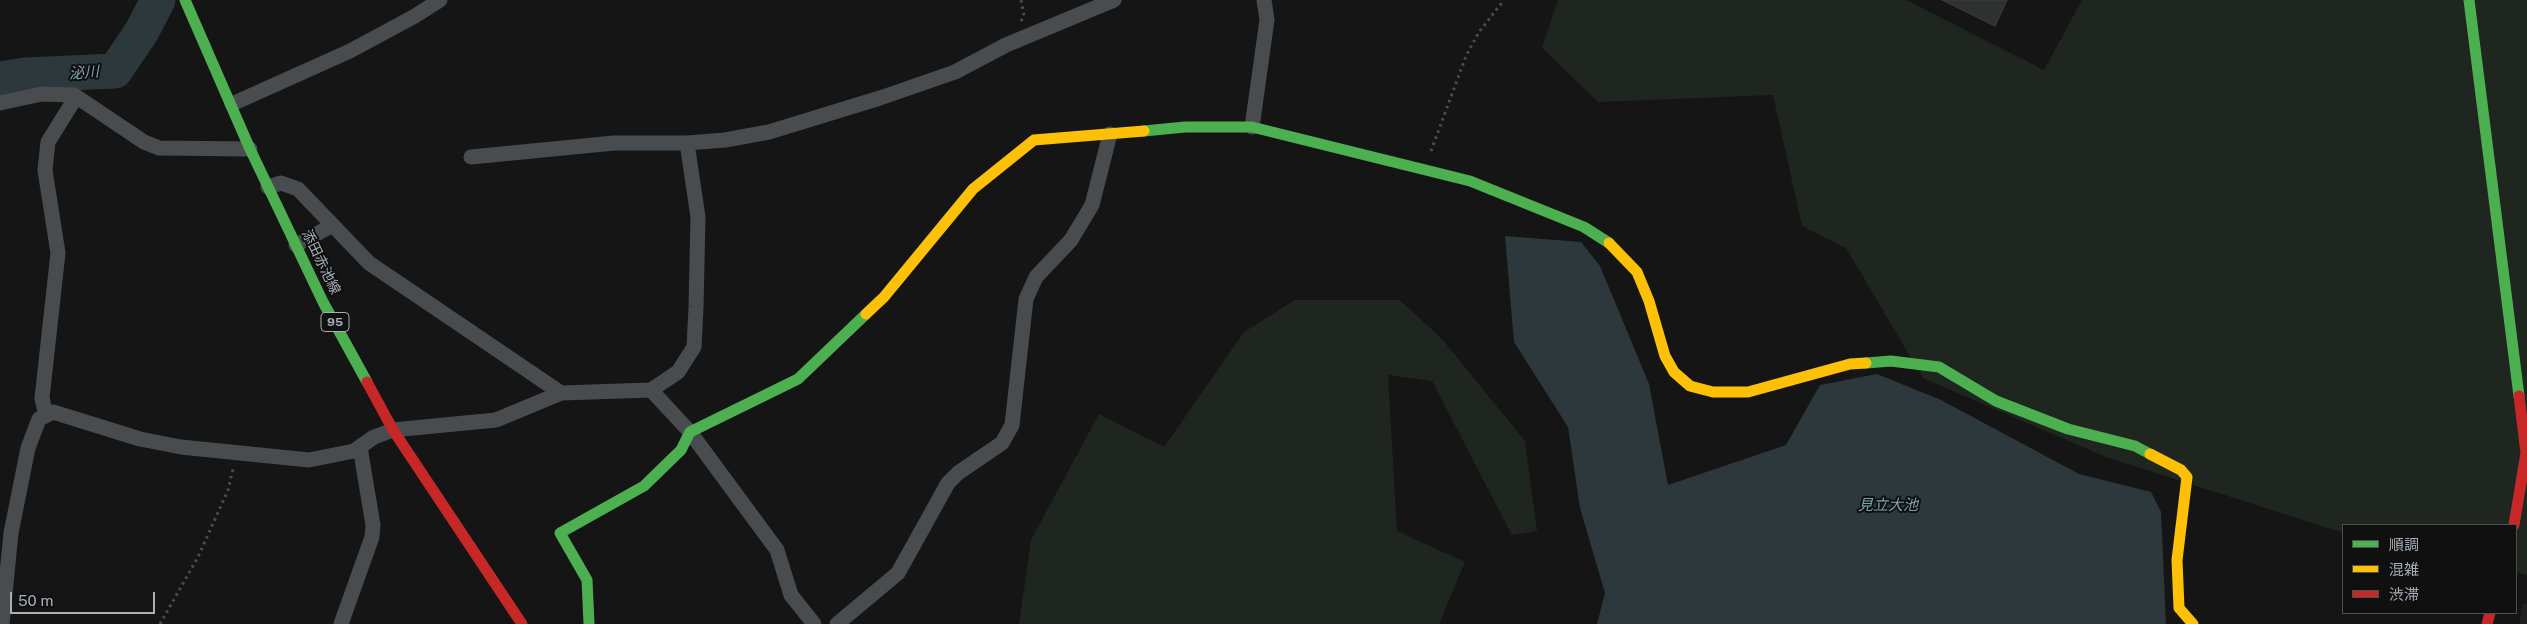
<!DOCTYPE html>
<meta charset="utf-8">
<style>
body{margin:0}
#map{position:relative;width:2527px;height:624px;overflow:hidden;background:#151515;font-family:"Public Sans","Noto Sans JP",sans-serif}
canvas{display:block}
.legend{position:absolute;left:2342px;top:524px;width:175px;height:90px;box-sizing:border-box;background:#101011;border:1px solid #4c5053;margin:0;padding:6px 9px;list-style:none;font-size:15px;color:#a6afb7}
.legend li{display:flex;align-items:center;gap:10px;height:25px}
.legend b{width:25px;border:1px solid #4c5053}
.scale{position:absolute;left:10px;top:592px;width:145px;height:22px;box-sizing:border-box;border:2px solid #a6afb7;border-top:0;padding-left:6px;font-size:15px;line-height:18px;white-space:nowrap;color:#a6afb7;-webkit-text-stroke:4px #101011;paint-order:stroke}
</style>
<div id="map">
<canvas width="2527" height="624"></canvas>
<ul class="legend">
<li><b style="height:6px;background:#4caf50"></b>順調</li>
<li><b style="height:6px;background:#ffc107"></b>混雑</li>
<li><b style="height:6px;background:#c62828"></b>渋滞</li>
</ul>
<div class="scale">50 m</div>
</div>
<script>
const ctx = document.querySelector('canvas').getContext('2d');
ctx.lineJoin = 'round';
function fillPath(path, color) { ctx.fillStyle = color; ctx.fill(path, 'evenodd'); }
const poly = rows => new Path2D(rows.map(r => 'M' + r).join(''));
function stroke(path, color, width, dash) { ctx.strokeStyle = color; ctx.lineWidth = width; ctx.lineCap = dash ? 'butt' : 'round'; ctx.setLineDash(dash || []); ctx.stroke(path); }
function drawText(font, color, halo, rows, align = 'center') {
  ctx.font = font + ' "Public Sans","Noto Sans JP",sans-serif'; ctx.lineWidth = 4; ctx.setLineDash([]); ctx.textBaseline = 'middle'; ctx.strokeStyle = halo; ctx.fillStyle = color; for (const [text, x, y, turn = 0] of rows) {
    ctx.save(); ctx.translate(x, y); ctx.rotate((+turn || 0) * Math.PI / 180); ctx.textAlign = isNaN(turn) ? turn : align; if (halo) ctx.strokeText(text, 0, 0); ctx.fillText(text, 0, 0); ctx.restore();
  }
}
fillPath(poly([
 [2523,604,2527,604,2527,624,2519,624]
]), '#1f1f21');
fillPath(poly([
 [1558,0,1906,0,2044,70,2082,0,2527,0,2527,575,2516,572,2516,525,2343,525,2343,532,2331,529,2106,457,1923,378,1846,248,1802,226,1773,95,1598,102,1542,48],
 [1295,300,1400,300,1442,339,1525,441,1537,531,1512,535,1432,381,1388,375,1397,531,1465,562,1439,624,1019,624,1031,540,1099,414,1164,447,1244,332]
]), '#1f261f');
fillPath(poly([
 [1505,236,1581,242,1600,266,1649,384,1668,485,1786,445,1820,385,1877,374,1941,400,2079,474,2151,492,2161,512,2166,624,1597,624,1605,593,1580,508,1568,427,1514,342]
]), '#2c383b');
stroke(poly([
 [0,79,25,75,115,71,142,31,158,0]
]), '#2c383b', 35);
const building = poly([
 [1942,0,2007,0,1995,26,1942,0]
]);
fillPath(building, '#2f3030');
stroke(building, '#3d4041', 1);
stroke(poly([
 [1021,21,1024,16,1021,0],
 [1431,151,1466,56,1479,32,1504,0],
 [160,624,198,557,228,490,233,469]
]), '#4b4d50', 3, [2.5, 4]);
stroke(poly([
 [0,103,42,94,74,95,144,142,159,148,250,149],
 [232,104,350,51,415,16,440,0],
 [1252,127,1267,20,1264,0],
 [471,157,614,143,687,143,725,140,769,132,880,98,955,72,1006,45,1114,0],
 [268,187,281,183,298,189,369,263,561,393],
 [296,245,333,225],
 [651,390,690,432,777,550,791,595,814,624],
 [46,416,42,398,58,253,45,170,48,142,76,97],
 [2,624,11,533,28,448,39,419,53,412,140,439,181,447,309,460,354,451,374,437,393,430,496,420,561,393,651,390,678,372,694,347,696,307,698,217,687,143],
 [341,624,372,537,373,525,360,447],
 [837,624,898,573,948,483,958,473,1002,443,1012,425,1026,299,1036,277,1071,240,1092,205,1110,134]
]), '#494c4e', 15);
stroke(poly([
 [185,0,250,149,323,302,367,382],
 [2469,0,2519,396],
 [1144,131,1185,127,1252,127,1470,181,1584,227,1609,243],
 [1866,363,1891,361,1939,367,1996,401,2068,429,2135,446,2150,454],
 [589,624,587,580,560,533,644,486,681,450,690,432,798,379,866,314]
]), '#4caf50', 11);
stroke(poly([
 [1609,243,1637,272,1649,301,1665,356,1674,372,1690,386,1713,392,1748,392,1850,364,1866,363],
 [866,314,884,297,973,189,1034,140,1144,131],
 [2150,454,2181,470,2187,477,2177,560,2179,608,2193,624]
]), '#ffc107', 11);
stroke(poly([
 [367,382,393,430,522,624],
 [2514,525,2526,453,2519,396],
 [2487,624,2490,613]
]), '#c62828', 11);
for (const [x, y, w] of [
 [335,322,28]
]) { const box = new Path2D(); box.roundRect(x - w / 2, y - 9.5, w, 19, 4); ctx.fillStyle = '#101011'; ctx.fill(box); stroke(box, '#a6afb7', 1); }
drawText('bold 12px', '#a6afb7', null, [
 ["95",335,322]
]);
drawText('14px', '#a6afb7', '#101011', [
 ["添田赤池線",321,262,64]
]);
drawText('italic 15px', '#7da5b2', '#101011', [
 ["泌川",84,73,-4],
 ["見立大池",1888,505]
]);
</script>
